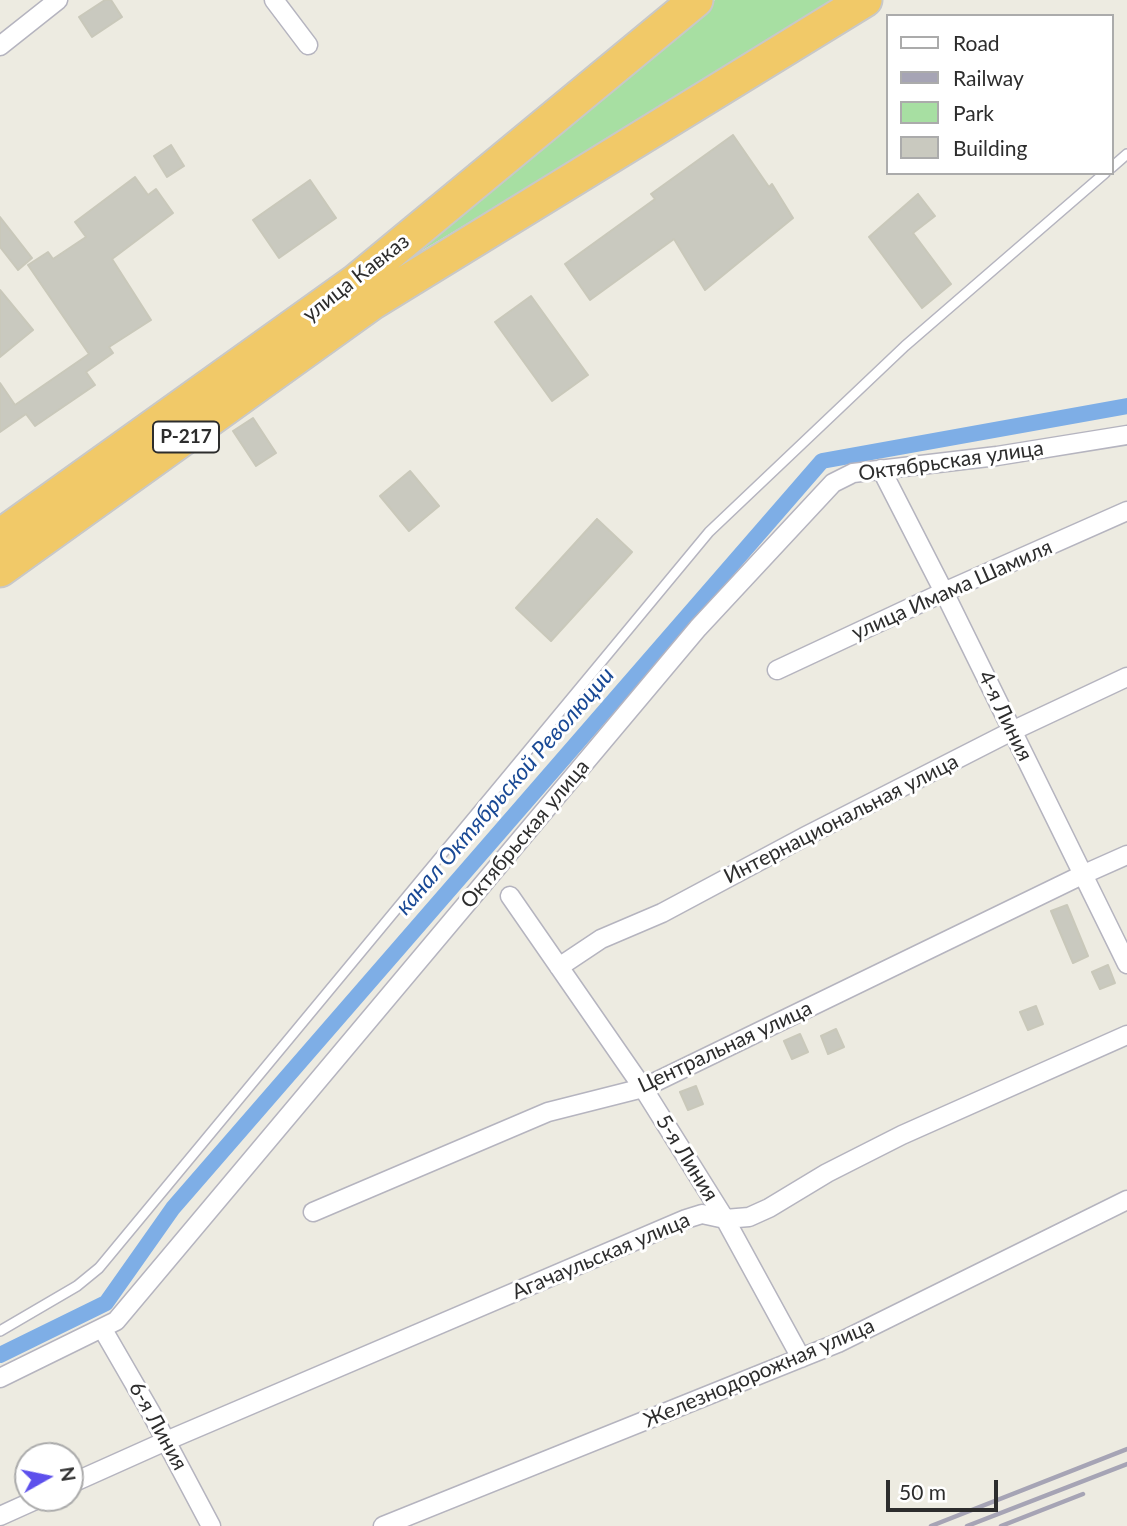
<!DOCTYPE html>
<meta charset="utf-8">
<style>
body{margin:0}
#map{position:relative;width:1127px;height:1526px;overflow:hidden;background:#edebe1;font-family:Lato,sans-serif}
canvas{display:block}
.legend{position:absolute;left:886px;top:14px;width:228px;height:161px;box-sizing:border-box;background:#fff;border:2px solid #ababab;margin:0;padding:9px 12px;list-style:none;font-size:21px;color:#2d2d2d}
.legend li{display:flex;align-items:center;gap:14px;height:35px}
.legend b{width:35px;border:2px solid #ababab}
.north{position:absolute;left:14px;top:1442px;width:70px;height:70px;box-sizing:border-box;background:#fff;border:2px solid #ababab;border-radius:50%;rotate:81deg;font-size:19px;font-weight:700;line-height:28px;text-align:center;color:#2d2d2d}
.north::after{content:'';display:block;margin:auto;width:24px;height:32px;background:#5d50ec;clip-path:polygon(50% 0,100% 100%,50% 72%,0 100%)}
.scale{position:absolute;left:886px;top:1480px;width:112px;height:32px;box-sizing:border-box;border:4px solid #2d2d2d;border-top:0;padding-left:9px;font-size:21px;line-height:24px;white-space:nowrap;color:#2d2d2d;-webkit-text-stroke:5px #fff;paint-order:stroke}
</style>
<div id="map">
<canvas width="1127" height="1526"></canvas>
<ul class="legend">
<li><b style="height:9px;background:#fff"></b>Road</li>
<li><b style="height:9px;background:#a6a4b5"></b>Railway</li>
<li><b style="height:19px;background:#a7dfa2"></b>Park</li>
<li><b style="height:19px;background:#c9c9bf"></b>Building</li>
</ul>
<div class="north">N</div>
<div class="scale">50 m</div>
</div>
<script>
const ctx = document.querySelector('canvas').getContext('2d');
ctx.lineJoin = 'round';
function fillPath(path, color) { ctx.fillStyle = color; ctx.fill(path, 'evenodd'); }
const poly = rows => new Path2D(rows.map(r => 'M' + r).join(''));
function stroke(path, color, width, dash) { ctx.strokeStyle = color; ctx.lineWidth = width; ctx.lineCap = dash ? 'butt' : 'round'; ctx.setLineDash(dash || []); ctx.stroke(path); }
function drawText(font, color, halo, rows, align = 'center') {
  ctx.font = font + ' Lato,sans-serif'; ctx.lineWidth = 6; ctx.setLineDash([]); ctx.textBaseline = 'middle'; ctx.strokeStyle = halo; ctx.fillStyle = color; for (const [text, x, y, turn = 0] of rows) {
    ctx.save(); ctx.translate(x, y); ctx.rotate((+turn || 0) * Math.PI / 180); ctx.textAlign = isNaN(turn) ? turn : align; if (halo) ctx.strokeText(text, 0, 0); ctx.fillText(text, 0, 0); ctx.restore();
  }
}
fillPath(poly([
 [715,0,841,0,396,266]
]), '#a7dfa2');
stroke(poly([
 [0,1355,106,1303,173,1208,822,461,1127,406]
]), '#7eaee6', 16);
const building = poly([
 [105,0,111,0,122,17,92,37,79,17,105,0],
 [733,135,769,187,772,184,793,218,705,290,674,239,590,300,565,264,655,199,651,194,733,135],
 [171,145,184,166,167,177,154,156,171,145],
 [135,177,148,195,156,189,173,213,112,259,151,320,109,347,113,353,86,372,95,385,35,426,26,414,0,432,0,383,15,405,89,354,28,265,48,252,53,259,86,237,75,222,135,177],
 [310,180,336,218,279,258,253,220,310,180],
 [918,194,935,216,913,233,951,284,922,308,869,237,918,194],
 [0,217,32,258,18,270,0,247,0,217],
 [0,290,33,330,0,357,0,290],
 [531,296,588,375,552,401,495,322,531,296],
 [253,418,276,453,256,466,233,431,253,418],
 [410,471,439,506,409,531,380,496,410,471],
 [597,519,632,552,551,641,516,608,597,519],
 [1067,905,1088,956,1073,963,1051,911,1067,905],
 [1108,965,1115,983,1100,989,1092,972,1108,965],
 [1036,1006,1043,1024,1028,1030,1020,1012,1036,1006],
 [836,1029,844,1047,828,1054,821,1036,836,1029],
 [800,1034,808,1052,792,1059,784,1041,800,1034],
 [696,1086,703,1104,688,1110,680,1092,696,1086]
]);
fillPath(building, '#c9c9bf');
stroke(building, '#c9c8ba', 2);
const lane = poly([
 [1111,168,1127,154],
 [0,1331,77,1286,99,1268,709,532,905,346,1105,173]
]);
const street = poly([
 [274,0,308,45],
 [0,46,58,0],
 [881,469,944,592,1127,964],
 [777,670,944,592,1127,511],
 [510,896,643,1088,725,1219,801,1358],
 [559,967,601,939,662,913,806,836,1012,731,1127,677],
 [313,1212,548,1112,643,1088,1082,875,1127,855],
 [102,1328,150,1411,211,1526],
 [0,1378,116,1321,698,628,833,483,853,473,997,456,1127,435],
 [70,1484,166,1441,686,1219,702,1214,725,1219,749,1217,769,1208,827,1173,902,1135,1127,1035],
 [0,1516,40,1498],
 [383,1526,838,1343,1127,1200]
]);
const highway = poly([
 [0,536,356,281,696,0],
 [0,570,372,303,865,0]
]);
stroke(lane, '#b5b4bf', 12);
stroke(street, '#b5b4bf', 21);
stroke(highway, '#c8c8c8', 37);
stroke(lane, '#fff', 9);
stroke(street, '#fff', 18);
stroke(highway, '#f1c968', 33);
stroke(poly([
 [931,1526,1127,1449],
 [967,1526,1127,1464],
 [1001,1526,1083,1494]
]), '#a6a4b5', 4.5);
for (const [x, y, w] of [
 [186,437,66]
]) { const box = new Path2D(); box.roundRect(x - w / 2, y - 15.5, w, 31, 5); ctx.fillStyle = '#fff'; ctx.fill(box); stroke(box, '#2d2d2d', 2); }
drawText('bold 19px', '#2d2d2d', null, [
 ["Р-217",186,437]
]);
drawText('21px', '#2d2d2d', '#fff', [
 ["улица Кавказ",356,278,-38],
 ["Октябрьская улица",951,461,-8],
 ["улица Имама Шамиля",952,590,-24],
 ["4-я Линия",1005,716,64],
 ["Интернациональная улица",841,819,-27],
 ["Октябрьская улица",525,834,-50],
 ["Центральная улица",725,1047,-25],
 ["5-я Линия",687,1158,58],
 ["Агачаульская улица",601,1256,-23],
 ["Железнодорожная улица",759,1373,-23],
 ["6-я Линия",158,1426,61]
]);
drawText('italic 23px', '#194995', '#fff', [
 ["канал Октябрьской Революции",505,791,-49]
]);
</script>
